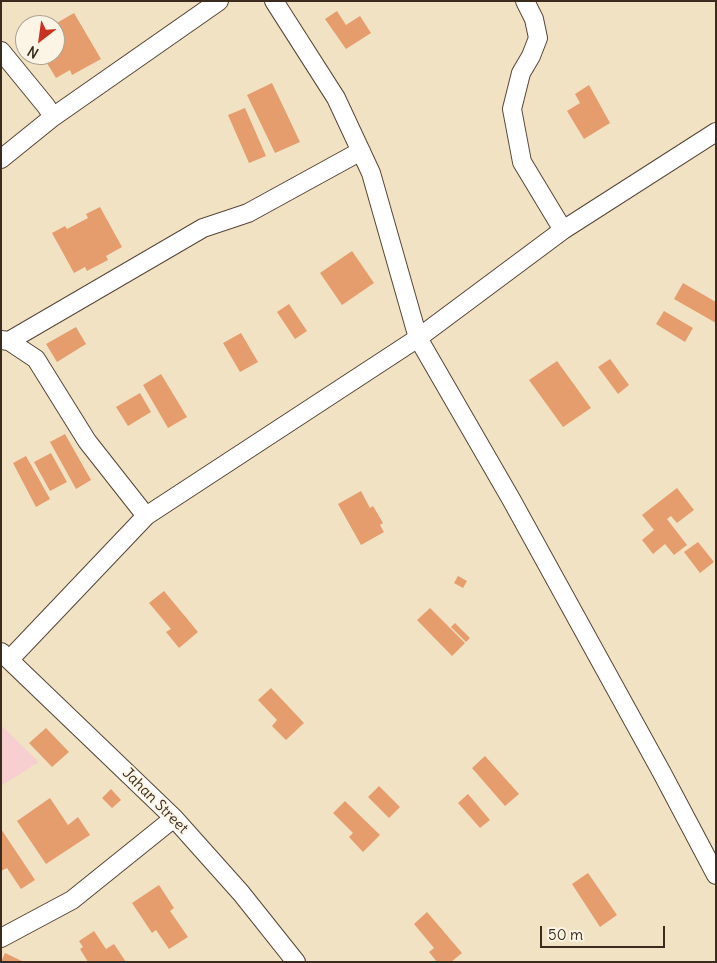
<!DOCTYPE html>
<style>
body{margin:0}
#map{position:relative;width:717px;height:963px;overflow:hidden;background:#f0e2c3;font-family:Delius,sans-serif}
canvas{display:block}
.frame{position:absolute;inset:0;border:2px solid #3b2a1e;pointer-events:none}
.north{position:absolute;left:15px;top:15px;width:50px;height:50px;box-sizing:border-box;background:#fcf5e5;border:1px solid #afa495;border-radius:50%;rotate:210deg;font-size:14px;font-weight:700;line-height:20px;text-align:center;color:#3b2a1e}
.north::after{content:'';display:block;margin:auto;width:18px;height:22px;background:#c8321e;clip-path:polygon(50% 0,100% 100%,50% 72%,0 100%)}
.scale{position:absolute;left:540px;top:926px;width:125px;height:22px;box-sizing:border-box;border:2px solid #3b2a1e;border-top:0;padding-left:6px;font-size:15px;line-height:18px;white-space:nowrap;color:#3b2a1e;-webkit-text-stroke:4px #fcf5e5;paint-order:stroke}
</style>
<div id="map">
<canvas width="717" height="963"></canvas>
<div class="frame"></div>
<div class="north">N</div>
<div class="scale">50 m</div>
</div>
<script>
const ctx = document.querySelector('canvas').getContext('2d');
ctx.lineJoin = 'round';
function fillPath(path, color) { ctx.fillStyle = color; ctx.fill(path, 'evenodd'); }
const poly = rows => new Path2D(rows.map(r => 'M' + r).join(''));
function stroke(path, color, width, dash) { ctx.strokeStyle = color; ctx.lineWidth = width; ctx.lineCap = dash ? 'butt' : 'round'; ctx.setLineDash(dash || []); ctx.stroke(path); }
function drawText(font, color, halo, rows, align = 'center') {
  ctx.font = font + ' Delius,sans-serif'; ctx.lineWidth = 4; ctx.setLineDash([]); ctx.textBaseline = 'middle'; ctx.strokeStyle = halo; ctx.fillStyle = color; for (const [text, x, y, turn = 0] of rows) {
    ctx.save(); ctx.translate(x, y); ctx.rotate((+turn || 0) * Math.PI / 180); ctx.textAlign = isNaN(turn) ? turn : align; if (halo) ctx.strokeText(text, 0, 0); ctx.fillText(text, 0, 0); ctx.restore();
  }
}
fillPath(poly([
 [1,725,39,762,1,786]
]), '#f7cfd0');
fillPath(poly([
 [337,11,346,25,360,16,371,33,346,49,325,19],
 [74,13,101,59,72,75,70,70,56,78,42,55,55,55,55,24],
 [272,83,300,142,275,153,247,95],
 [589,85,610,123,584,139,567,111,580,103,575,94],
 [245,108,266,156,249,163,228,115],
 [100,207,122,247,106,256,108,260,87,271,85,267,74,273,52,233,65,226,67,229,88,218,86,214],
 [352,251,374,283,342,305,320,273],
 [683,283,716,302,716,323,674,299],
 [289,304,307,331,295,339,277,312],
 [664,311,693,328,685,342,656,324],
 [76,327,86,344,57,362,46,344],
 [241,333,258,362,240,372,223,343],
 [610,359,629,385,618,394,598,367],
 [557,361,591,408,563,427,529,380],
 [161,374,187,417,168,428,143,385],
 [140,393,151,412,128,426,116,407],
 [65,434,91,480,76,489,50,442],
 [51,453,67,482,50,491,34,462],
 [26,456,50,499,36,507,13,463],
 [677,488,694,510,677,523,671,516,667,519,687,545,674,555,665,544,653,554,642,540,654,530,642,515],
 [361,491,370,508,373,506,383,523,380,525,384,532,361,545,338,504],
 [698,542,714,562,700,573,684,552],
 [458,576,467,581,463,588,454,583],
 [164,591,198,632,179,648,166,632,171,629,149,603],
 [430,608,465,643,452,656,417,620],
 [455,623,470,638,466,642,451,627],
 [271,688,304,723,286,740,272,726,277,720,258,700],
 [46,728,69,752,52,767,29,743],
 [485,756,519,794,505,806,472,768],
 [379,786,400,807,389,818,368,797],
 [111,789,121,800,112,808,102,798],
 [468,794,490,820,480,828,458,803],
 [50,798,68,825,78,817,90,835,46,864,17,821],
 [345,801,380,835,363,852,349,837,353,833,333,813],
 [1,829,35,880,21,889,7,868,1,871],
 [588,873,617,915,600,927,572,884],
 [159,885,174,908,170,911,188,937,169,949,156,930,152,933,132,903],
 [427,912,462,953,451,962,437,962,429,952,434,948,414,924],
 [94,931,106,949,114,944,126,962,88,962,80,949,83,947,79,941],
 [5,953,24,962,1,962]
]), '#e69d6e');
const street = poly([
 [274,1,336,98,371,173,418,338,511,499,662,773,716,875],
 [525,1,534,19,538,38,531,56,521,73,512,109,522,162,563,230],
 [1,51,46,106,53,117,1,159],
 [53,117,219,1],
 [1,340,9,341,36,359,87,441,146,516],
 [9,341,203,228,248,213,361,151],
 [1,652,174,818,241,893,296,962],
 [10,659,146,516,418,338,563,230,716,132],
 [1,938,72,900,174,818]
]);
stroke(street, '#564637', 20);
stroke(street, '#fff', 18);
drawText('15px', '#3b2a1e', '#fcf5e5', [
 ["Jahan Street",155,801,45]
]);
</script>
